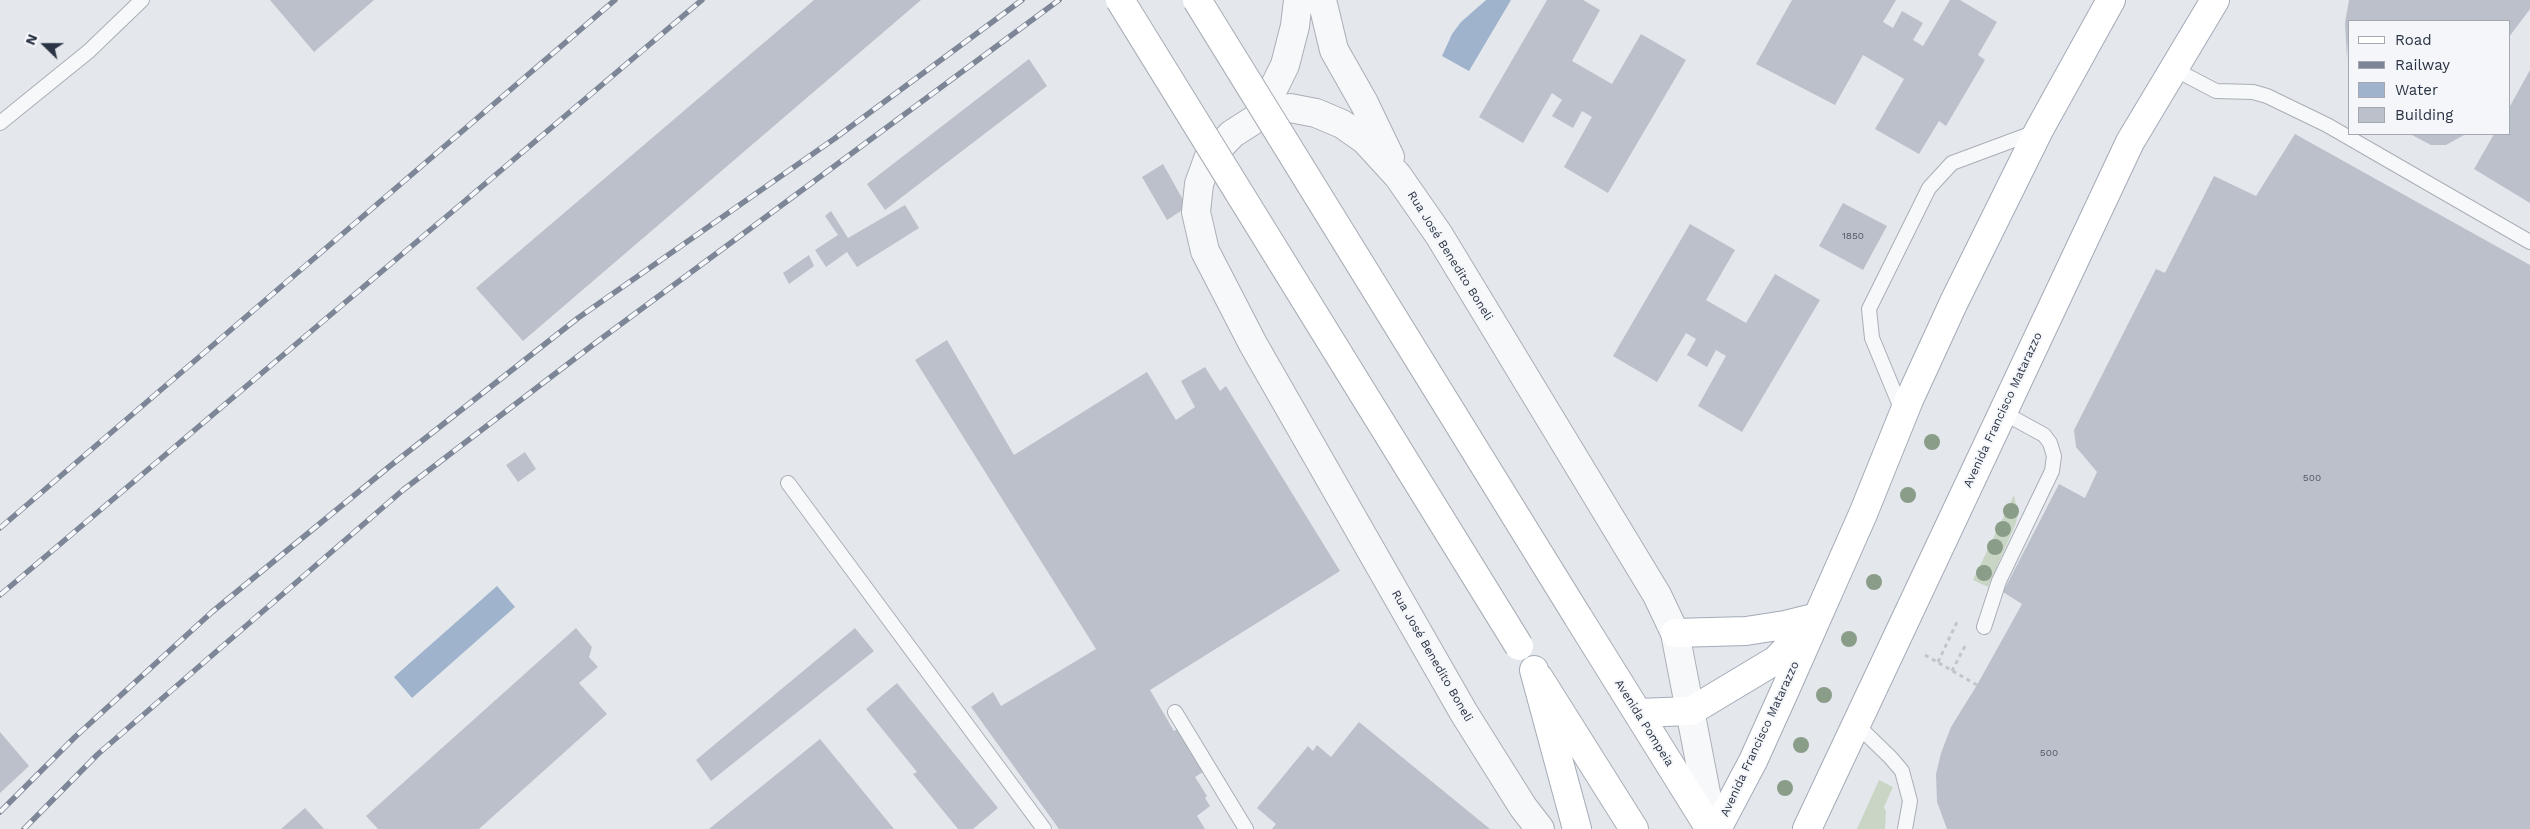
<!DOCTYPE html>
<meta charset="utf-8">
<style>
body{margin:0}
#map{position:relative;width:2530px;height:829px;overflow:hidden;background:#e4e7ec;font-family:"Work Sans",sans-serif}
canvas{display:block}
.legend{position:absolute;left:2348px;top:20px;width:162px;height:115px;box-sizing:border-box;background:#f4f6f9;border:1px solid #a4a8b1;margin:0;padding:6px 9px;list-style:none;font-size:15px;color:#2b3445}
.legend li{display:flex;align-items:center;gap:10px;height:25px}
.legend b{width:25px;border:1px solid #a4a8b1}
.north{position:absolute;left:20px;top:20px;width:50px;height:50px;-webkit-text-stroke:4px #f4f6f9;paint-order:stroke;rotate:292deg;font-size:14px;font-weight:700;line-height:20px;text-align:center;color:#2b3445}
.north::after{content:'';display:block;margin:auto;width:18px;height:22px;background:#2b3445;clip-path:polygon(50% 0,100% 100%,50% 72%,0 100%)}
</style>
<div id="map">
<canvas width="2530" height="829"></canvas>
<ul class="legend">
<li><b style="height:6px;background:#fff"></b>Road</li>
<li><b style="height:6px;background:#7d8696"></b>Railway</li>
<li><b style="height:14px;background:#9fb4cc"></b>Water</li>
<li><b style="height:14px;background:#bbc0ca"></b>Building</li>
</ul>
<div class="north">N</div>
</div>
<script>
const ctx = document.querySelector('canvas').getContext('2d');
ctx.lineJoin = 'round';
function fillPath(path, color) { ctx.fillStyle = color; ctx.fill(path, 'evenodd'); }
const poly = rows => new Path2D(rows.map(r => 'M' + r).join(''));
function stroke(path, color, width, dash) { ctx.strokeStyle = color; ctx.lineWidth = width; ctx.lineCap = dash ? 'butt' : 'round'; ctx.setLineDash(dash || []); ctx.stroke(path); }
function drawText(font, color, halo, rows, align = 'center') {
  ctx.font = font + ' "Work Sans",sans-serif'; ctx.lineWidth = 4; ctx.setLineDash([]); ctx.textBaseline = 'middle'; ctx.strokeStyle = halo; ctx.fillStyle = color; for (const [text, x, y, turn = 0] of rows) {
    ctx.save(); ctx.translate(x, y); ctx.rotate((+turn || 0) * Math.PI / 180); ctx.textAlign = isNaN(turn) ? turn : align; if (halo) ctx.strokeText(text, 0, 0); ctx.fillText(text, 0, 0); ctx.restore();
  }
}
fillPath(poly([
 [2014,495,2018,514,2016,523,1988,587,1973,580],
 [1879,780,1893,787,1884,807,1886,811,1885,829,1857,829]
]), '#c9d6c5');
fillPath(poly([
 [1486,0,1511,0,1469,71,1442,56,1452,34,1461,22],
 [497,586,515,607,412,698,394,677]
]), '#9fb4cc');
fillPath(poly([
 [270,0,374,0,314,52],
 [814,0,921,0,523,341,476,288],
 [1547,0,1583,0,1600,10,1572,61,1612,84,1641,34,1686,60,1608,193,1564,167,1592,117,1582,111,1573,128,1552,116,1562,100,1552,93,1523,143,1479,117],
 [1792,0,1896,0,1883,22,1893,28,1902,11,1923,23,1913,40,1923,46,1950,0,1960,0,1997,22,1978,55,1985,60,1946,126,1939,121,1919,154,1875,129,1904,79,1863,55,1835,105,1756,64],
 [2349,0,2530,0,2530,9,2509,37,2509,21,2349,21,2347,59,2345,23],
 [1029,59,1047,86,885,210,867,184],
 [2530,70,2530,203,2474,169,2494,134,2509,134,2509,108],
 [2295,134,2530,265,2530,829,1947,829,1937,802,1936,774,1941,753,1951,727,1977,685,2022,604,2003,592,2059,484,2085,498,2097,472,2076,447,2074,430,2156,269,2165,273,2214,176,2256,196],
 [2410,134,2466,134,2446,145,2431,145],
 [1163,164,1187,207,1167,220,1142,177],
 [1843,203,1887,226,1863,270,1819,246],
 [905,205,919,228,857,267,847,252,826,267,815,250,838,235,825,216,831,211,848,238],
 [1690,224,1735,250,1706,300,1746,323,1775,274,1820,300,1742,432,1698,406,1726,356,1716,350,1707,367,1687,355,1696,339,1686,333,1657,382,1613,356],
 [809,255,814,266,789,284,783,273],
 [947,340,1014,455,1147,372,1176,420,1195,407,1181,381,1205,367,1220,391,1226,386,1340,571,1150,690,1174,731,1177,729,1203,772,1195,777,1207,796,1205,798,1210,806,1197,816,1205,829,1059,829,971,707,993,692,1001,706,1096,649,915,360],
 [525,452,536,469,518,482,506,465],
 [576,628,592,647,589,657,598,667,579,683,607,714,479,829,378,829,366,816],
 [855,628,874,651,711,781,696,760],
 [897,683,998,808,973,829,958,829,913,774,917,772,866,709],
 [1359,722,1490,829,1272,829,1276,824,1257,808,1308,746,1313,751,1317,745,1331,757],
 [0,732,29,766,0,793],
 [820,739,894,829,709,829],
 [305,808,324,829,281,829]
]), '#bbc0ca');
const service = poly([
 [2174,69,2216,91,2253,92,2267,96,2327,125,2530,242],
 [0,123,89,51,142,0],
 [1903,413,1872,338,1869,309,1929,188,1952,163,2038,131],
 [788,483,1044,829],
 [1984,627,1999,581,2052,471,2054,456,2050,443,2044,435,2002,412],
 [1175,712,1246,829],
 [1856,724,1891,758,1902,771,1910,801,1905,829]
]);
const minor = poly([
 [1322,0,1334,50,1364,103,1390,157],
 [1260,116,1285,65,1295,26,1298,0],
 [1540,829,1523,807,1464,713,1253,344,1205,251,1196,212,1199,184,1208,159,1232,134,1260,116,1290,108,1316,113,1342,124,1365,140,1398,176,1439,235,1657,595,1675,633,1713,829]
]);
const secondary = poly([
 [1578,617,1710,829],
 [1539,678,1634,829]
]);
const primary = poly([
 [1675,633,1746,631,1785,625,1817,617],
 [1534,670,1577,829],
 [1638,713,1691,711,1776,660,1804,631],
 [1717,829,1753,761,1786,688,1863,514,1909,400,1954,302,2039,130,2111,0],
 [1807,829,2130,142,2215,0]
]);
stroke(service, '#a9aeb7', 16);
stroke(minor, '#a9aeb7', 30);
stroke(secondary, '#a9aeb7', 30);
stroke(primary, '#a3abb8', 30);
stroke(poly([
 [1925,655,1977,685],
 [1938,662,1957,622],
 [1952,671,1966,644]
]), '#c2c5cb', 3, [4, 4]);
stroke(service, '#f7f8fa', 14);
stroke(minor, '#f7f8fa', 28);
stroke(secondary, '#fff', 28);
stroke(primary, '#fff', 28);
const rail = poly([
 [0,528,615,0],
 [0,595,702,0],
 [0,812,75,737,212,612,390,466,578,318,834,139,1022,0],
 [24,829,98,754,403,490,594,344,1059,0]
]);
stroke(rail, '#7d8696', 5.5);
stroke(rail, '#f4f6f9', 4, [11]);
const secondaryBridge = poly([
 [1120,0,1519,646],
 [1197,0,1578,617]
]);
stroke(secondaryBridge, '#a9aeb7', 30, []);
stroke(secondaryBridge, '#fff', 28);
ctx.fillStyle = '#899d89';
for (const [x, y] of [
 [1932,442],
 [1908,495],
 [2011,511],
 [2003,529],
 [1995,547],
 [1984,573],
 [1874,582],
 [1849,639],
 [1824,695],
 [1801,745],
 [1785,788]
]) { ctx.beginPath(); ctx.arc(x, y, 8, 0, 2 * Math.PI); ctx.fill(); }
drawText('10px', '#4f5766', null, [
 ["1850",1853,236],
 ["500",2312,478],
 ["500",2049,753]
]);
drawText('12px', '#2b3445', '#f4f6f9', [
 ["Rua José Benedito Boneli",1450,256,58],
 ["Avenida Francisco Matarazzo",2003,410,-65],
 ["Rua José Benedito Boneli",1432,656,60],
 ["Avenida Pompeia",1644,723,58],
 ["Avenida Francisco Matarazzo",1760,739,-65]
]);
</script>
